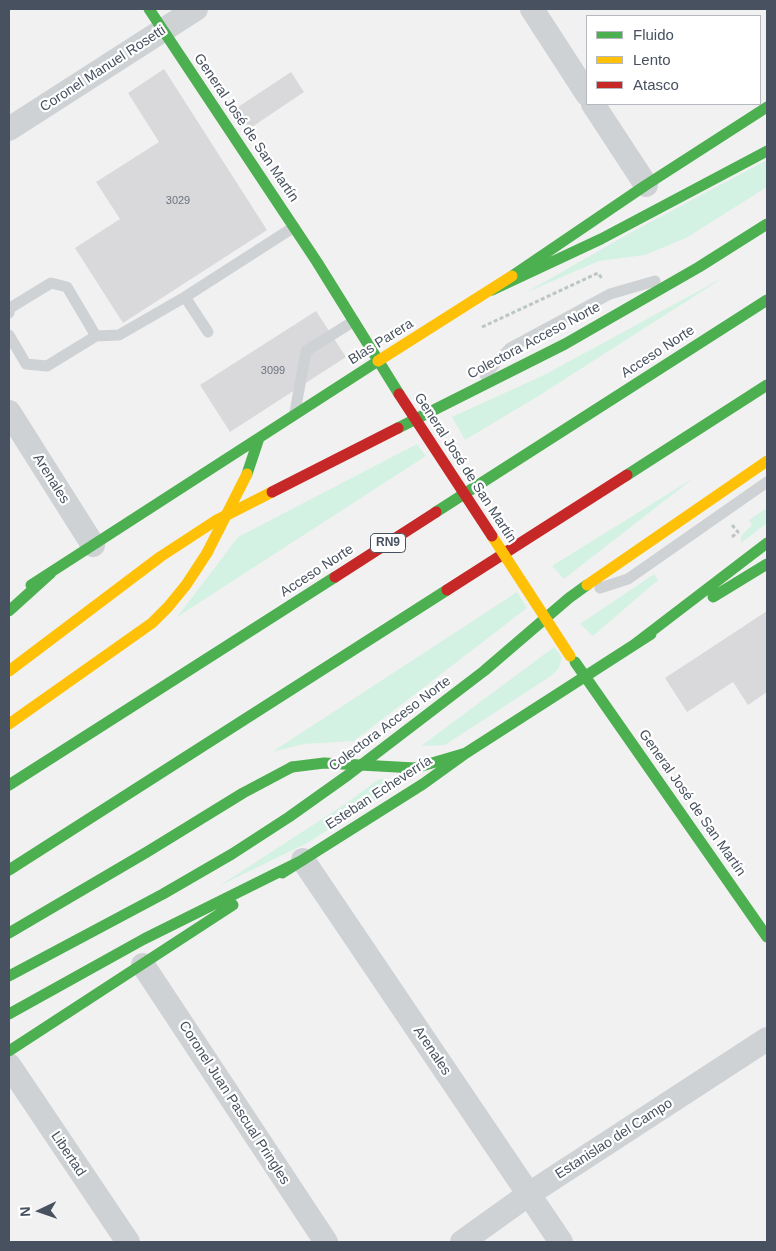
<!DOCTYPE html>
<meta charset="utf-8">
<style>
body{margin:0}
#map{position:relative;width:776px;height:1251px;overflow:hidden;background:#f2f1f1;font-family:Helvetica,sans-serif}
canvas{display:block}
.frame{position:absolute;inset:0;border:10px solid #47515f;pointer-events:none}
.legend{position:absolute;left:586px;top:15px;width:175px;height:90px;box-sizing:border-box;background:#fff;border:1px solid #b5b9bf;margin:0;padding:6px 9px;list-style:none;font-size:15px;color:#47515f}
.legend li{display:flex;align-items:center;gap:10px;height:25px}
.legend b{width:25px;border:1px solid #b5b9bf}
.north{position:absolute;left:15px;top:1186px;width:50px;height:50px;-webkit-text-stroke:4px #fff;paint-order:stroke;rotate:267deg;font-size:14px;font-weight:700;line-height:20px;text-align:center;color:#47515f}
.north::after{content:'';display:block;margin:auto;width:18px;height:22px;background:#47515f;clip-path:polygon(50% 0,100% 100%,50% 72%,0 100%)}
</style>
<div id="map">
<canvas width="776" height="1251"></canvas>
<div class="frame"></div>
<ul class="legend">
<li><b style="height:6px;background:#4caf50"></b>Fluido</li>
<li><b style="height:6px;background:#ffc107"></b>Lento</li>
<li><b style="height:6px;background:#c62828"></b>Atasco</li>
</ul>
<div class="north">N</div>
</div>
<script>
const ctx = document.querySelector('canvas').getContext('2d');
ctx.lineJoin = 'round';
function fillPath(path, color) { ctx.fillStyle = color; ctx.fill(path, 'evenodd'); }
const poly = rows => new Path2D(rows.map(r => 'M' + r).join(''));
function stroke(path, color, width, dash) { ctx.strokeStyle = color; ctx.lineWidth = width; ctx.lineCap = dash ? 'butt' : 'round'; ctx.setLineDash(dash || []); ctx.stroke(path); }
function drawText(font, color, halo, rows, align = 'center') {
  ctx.font = font + ' Helvetica,sans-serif'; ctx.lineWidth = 4.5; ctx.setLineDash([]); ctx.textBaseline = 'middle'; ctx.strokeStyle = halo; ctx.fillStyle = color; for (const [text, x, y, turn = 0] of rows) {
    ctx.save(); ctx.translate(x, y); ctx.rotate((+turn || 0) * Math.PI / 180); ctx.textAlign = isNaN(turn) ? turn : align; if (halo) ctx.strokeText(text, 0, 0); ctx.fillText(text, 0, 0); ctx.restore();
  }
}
fillPath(poly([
 [767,160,767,187,686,238,645,255,599,261,525,293,637,229],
 [726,276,540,395,465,440,452,417,546,374],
 [417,444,426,456,177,617,238,537],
 [695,477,564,579,552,566],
 [767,508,767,523,741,543,741,536,752,525,749,520],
 [654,574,658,580,593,636,580,624],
 [517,592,527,608,354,741,304,744,272,752],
 [554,647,562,657,559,668,551,676,445,745,421,746],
 [379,779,406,781,307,843,219,886,345,804]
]), '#d4f2e3');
fillPath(poly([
 [164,69,267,230,123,323,75,248,120,219,96,182,159,142,128,93],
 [291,72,304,92,249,129,235,109],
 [316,311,346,357,230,432,200,385],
 [767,611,767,692,748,705,733,682,687,712,665,678]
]), '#d9d9db');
stroke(poly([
 [482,327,598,273,603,280],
 [732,537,738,532,732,525]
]), '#bbc7c5', 3, [4, 2.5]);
stroke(poly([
 [185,297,208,332],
 [9,313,10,308,51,283,67,287,96,336],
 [9,335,26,364,47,366,96,336,119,335,185,297,294,227],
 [485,375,510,348,610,294,655,281],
 [295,412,306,351,354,321],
 [600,588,628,579,767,482]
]), '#cfd2d5', 11);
stroke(poly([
 [532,9,587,94],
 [593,104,646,185],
 [9,129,196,9],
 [9,412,93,545],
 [303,860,561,1242],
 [143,965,326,1242],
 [9,1065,128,1242],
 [462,1242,529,1194,767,1039]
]), '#cfd2d5', 24);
stroke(poly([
 [149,9,317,262,399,394],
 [512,276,646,185,767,107],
 [492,290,601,239,767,151],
 [398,428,565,344,699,267,767,224],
 [247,474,259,438],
 [627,475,767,385],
 [436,512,767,300],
 [31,585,378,361],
 [713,597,767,564],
 [9,611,51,573],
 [631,647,767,543],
 [575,662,767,937],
 [415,768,466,753],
 [9,785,335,577],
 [9,870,447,590],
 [282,873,423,784,466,753,651,634],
 [9,933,147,852,243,793,292,767],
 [9,976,163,894,232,854,289,817,348,775,484,671,569,598,587,585],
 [9,1014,144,939,303,860],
 [9,1051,233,905]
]), '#4caf50', 11);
stroke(poly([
 [378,361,512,276],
 [587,585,767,461],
 [9,671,160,557,215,521,272,492],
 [9,724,152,623,168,607,186,585,207,553]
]), '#ffc107', 11);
stroke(poly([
 [272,492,398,428],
 [335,577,436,512],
 [447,590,627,475]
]), '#c62828', 11);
stroke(poly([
 [292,767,324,763,415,768]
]), '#4caf50', 11);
stroke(poly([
 [492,536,570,656],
 [207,553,247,474]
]), '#ffc107', 11);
stroke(poly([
 [399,394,492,536]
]), '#c62828', 11);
drawText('11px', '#6d747f', null, [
 ["3029",178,201],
 ["3099",273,371]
]);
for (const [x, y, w] of [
 [388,543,35]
]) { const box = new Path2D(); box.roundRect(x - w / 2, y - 9.5, w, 19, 4); ctx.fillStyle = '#fff'; ctx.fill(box); stroke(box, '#47515f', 1); }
drawText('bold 12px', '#47515f', null, [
 ["RN9",388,543]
]);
drawText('14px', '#47515f', '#fff', [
 ["Coronel Manuel Rosetti",103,69,-33],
 ["General José de San Martín",246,128,56],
 ["Colectora Acceso Norte",534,341,-28],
 ["Blas Parera",381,342,-32],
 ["Acceso Norte",658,352,-33],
 ["General José de San Martín",465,468,57],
 ["Arenales",51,479,58],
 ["Acceso Norte",317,571,-33],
 ["Colectora Acceso Norte",390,724,-37],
 ["Esteban Echeverría",379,793,-33],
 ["General José de San Martín",692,803,55],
 ["Arenales",432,1051,56],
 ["Coronel Juan Pascual Pringles",234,1103,57],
 ["Estanislao del Campo",614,1139,-33],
 ["Libertad",68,1154,56]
]);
</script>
